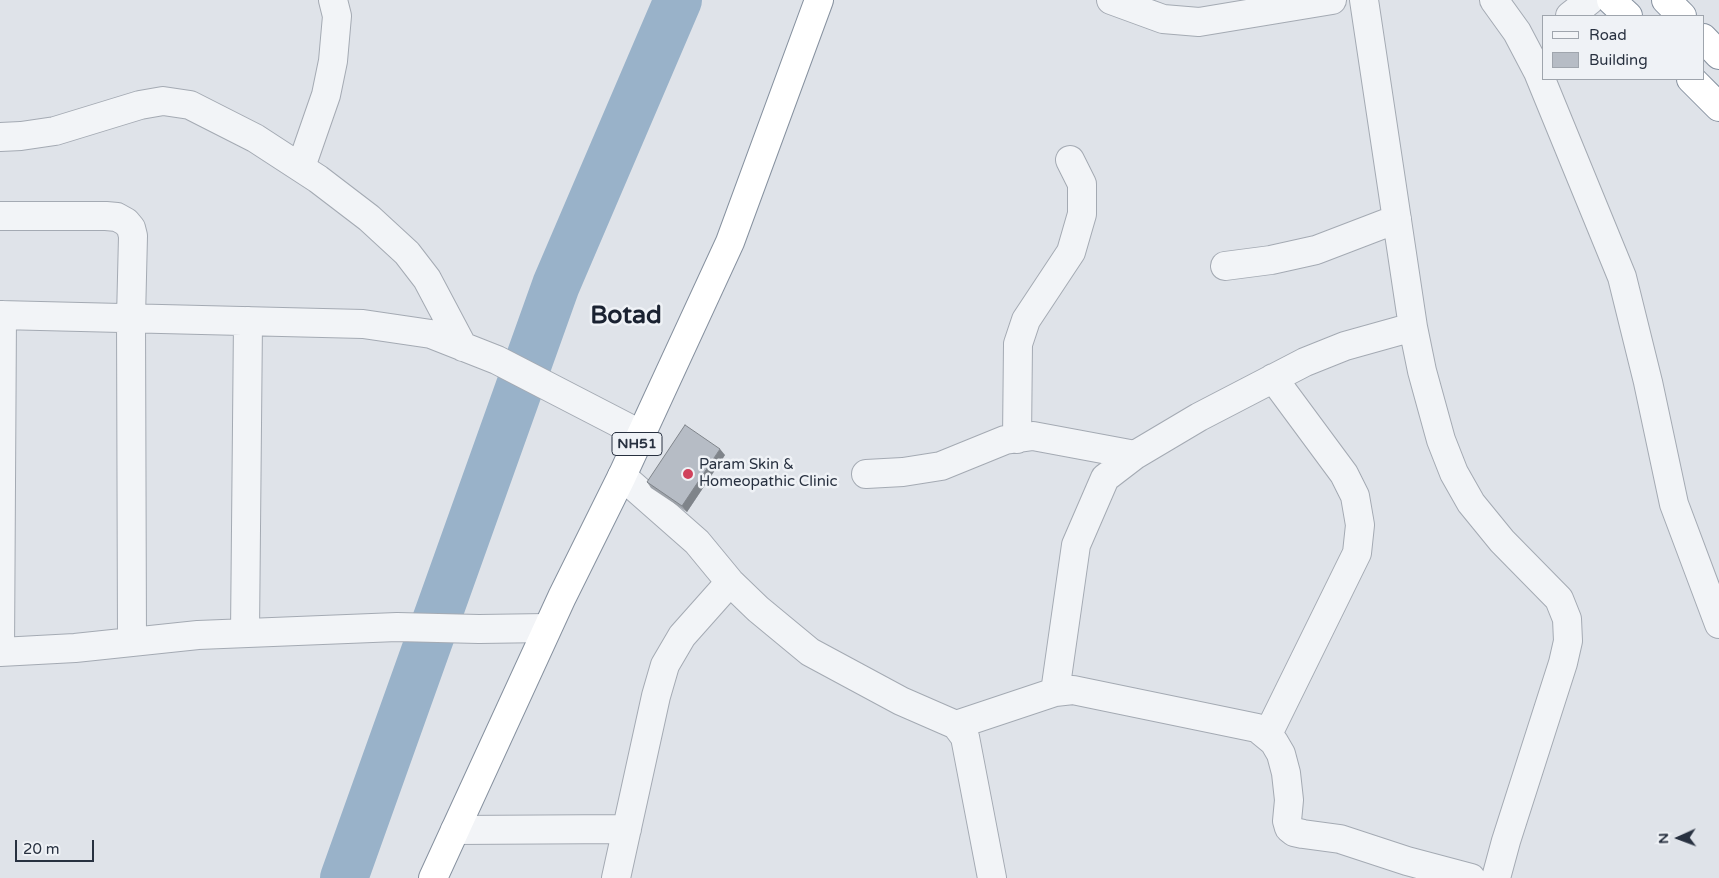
<!DOCTYPE html>
<style>
body{margin:0}
#map{position:relative;width:1719px;height:878px;overflow:hidden;background:#dfe3e9;font-family:"Varela Round",sans-serif}
canvas{display:block}
.legend{position:absolute;left:1542px;top:15px;width:162px;height:65px;box-sizing:border-box;background:#eff2f6;border:1px solid #9fa5ad;margin:0;padding:6px 9px;list-style:none;font-size:15px;color:#283140}
.legend li{display:flex;align-items:center;gap:10px;height:25px}
.legend b{width:25px;border:1px solid #9fa5ad}
.north{position:absolute;left:1654px;top:813px;width:50px;height:50px;-webkit-text-stroke:4px #eff2f6;paint-order:stroke;rotate:268deg;font-size:14px;font-weight:700;line-height:20px;text-align:center;color:#283140}
.north::after{content:'';display:block;margin:auto;width:18px;height:22px;background:#283140;clip-path:polygon(50% 0,100% 100%,50% 72%,0 100%)}
.scale{position:absolute;left:15px;top:840px;width:79px;height:22px;box-sizing:border-box;border:2px solid #283140;border-top:0;padding-left:6px;font-size:15px;line-height:18px;white-space:nowrap;color:#283140;-webkit-text-stroke:4px #eff2f6;paint-order:stroke}
</style>
<div id="map">
<canvas width="1719" height="878"></canvas>
<ul class="legend">
<li><b style="height:6px;background:#f2f4f7"></b>Road</li>
<li><b style="height:14px;background:#b6bcc5"></b>Building</li>
</ul>
<div class="north">N</div>
<div class="scale">20 m</div>
</div>
<script>
const ctx = document.querySelector('canvas').getContext('2d');
ctx.lineJoin = 'round';
const poly = rows => new Path2D(rows.map(r => 'M' + r).join(''));
function stroke(path, color, width, dash) { ctx.strokeStyle = color; ctx.lineWidth = width; ctx.lineCap = dash ? 'butt' : 'round'; ctx.setLineDash(dash || []); ctx.stroke(path); }
function fillPath(path, color) { ctx.fillStyle = color; ctx.fill(path, 'evenodd'); }
function drawText(font, color, halo, rows, align = 'center') {
  ctx.font = font + ' "Varela Round",sans-serif'; ctx.lineWidth = 5; ctx.setLineDash([]); ctx.textBaseline = 'middle'; ctx.strokeStyle = halo; ctx.fillStyle = color; for (const [text, x, y, turn = 0] of rows) {
    ctx.save(); ctx.translate(x, y); ctx.rotate((+turn || 0) * Math.PI / 180); ctx.textAlign = isNaN(turn) ? turn : align; if (halo) ctx.strokeText(text, 0, 0); ctx.fillText(text, 0, 0); ctx.restore();
  }
}
stroke(poly([
 [344,878,556,285,678,0]
]), '#99b2c9', 48);
const street = poly([
 [1111,0,1163,19,1199,22,1332,0],
 [1364,0,1413,327,1422,371,1441,440,1454,473,1471,503,1502,541,1559,599,1567,619,1568,641,1563,663,1506,841,1496,878],
 [1494,0,1517,32,1538,72,1622,277,1648,382,1674,504,1719,624],
 [1570,16,1590,0],
 [0,137,21,136,55,131,140,105,163,101,190,105,255,138,318,179,369,218,407,253,427,279,463,347],
 [301,167,326,95,333,61,337,16,333,0],
 [0,216,106,216,117,217,126,222,131,228,133,236,131,318,132,642],
 [1225,266,1271,260,1316,250,1397,219],
 [0,315,363,324,431,334,497,360,642,435],
 [1017,439,1018,344,1026,320,1071,252,1082,214,1082,184,1070,160],
 [866,474,903,472,941,466,1005,440,1033,436,1135,455],
 [622,476,697,542,730,582,758,609,810,652,901,701,956,725,965,737,992,878],
 [245,633,248,321],
 [0,652,75,648,198,635,397,627,479,629,547,628],
 [0,652,2,315],
 [1055,692,1076,545,1105,478,1135,455,1199,417,1305,362,1345,346,1413,327],
 [956,725,1055,692,1073,690,1257,728,1274,742,1281,754,1286,773,1289,800,1287,821,1289,828,1294,832,1303,834,1340,839,1407,861,1471,878],
 [1267,736,1357,553,1360,525,1355,496,1344,474,1273,378],
 [455,830,627,829],
 [616,878,656,696,665,665,682,636,730,582]
]);
const highway = poly([
 [1611,0,1628,16],
 [1666,0,1682,16],
 [1703,38,1719,55],
 [1691,79,1719,107],
 [433,878,562,597,622,476,730,242,819,0]
]);
stroke(street, '#a4aab3', 30);
stroke(highway, '#86919f', 30);
stroke(street, '#f2f4f7', 28);
stroke(highway, '#fff', 28);
fillPath(poly([
 [725,455,687,512,651,488,647,482]
]), '#9da2a9');
fillPath(poly([
 [720,449,725,455,687,512,682,506]
]), '#7f848a');
const building = poly([
 [685,425,720,449,682,506,647,482,685,425]
]);
fillPath(building, '#b6bcc5');
stroke(building, '#7f848a', 1);
for (const [x, y, r, color] of [
 [688,474,6,"#d0425c"]
]) { const dot = new Path2D(); dot.arc(x, y, r, 0, 2 * Math.PI); ctx.fillStyle = color; ctx.fill(dot); stroke(dot, '#eff2f6', 2); }
for (const [x, y, w] of [
 [637,444,50]
]) { const box = new Path2D(); box.roundRect(x - w / 2, y - 11.5, w, 23, 4); ctx.fillStyle = '#eff2f6'; ctx.fill(box); stroke(box, '#283140', 1); }
drawText('bold 14px', '#283140', null, [
 ["NH51",637,444]
]);
drawText('15px', '#283140', '#eff2f6', [
 ["Param Skin &",699,465],
 ["Homeopathic Clinic",699,482]
], 'left');
drawText('bold 25px', '#1a2231', '#eff2f6', [
 ["Botad",626,316]
]);
</script>
